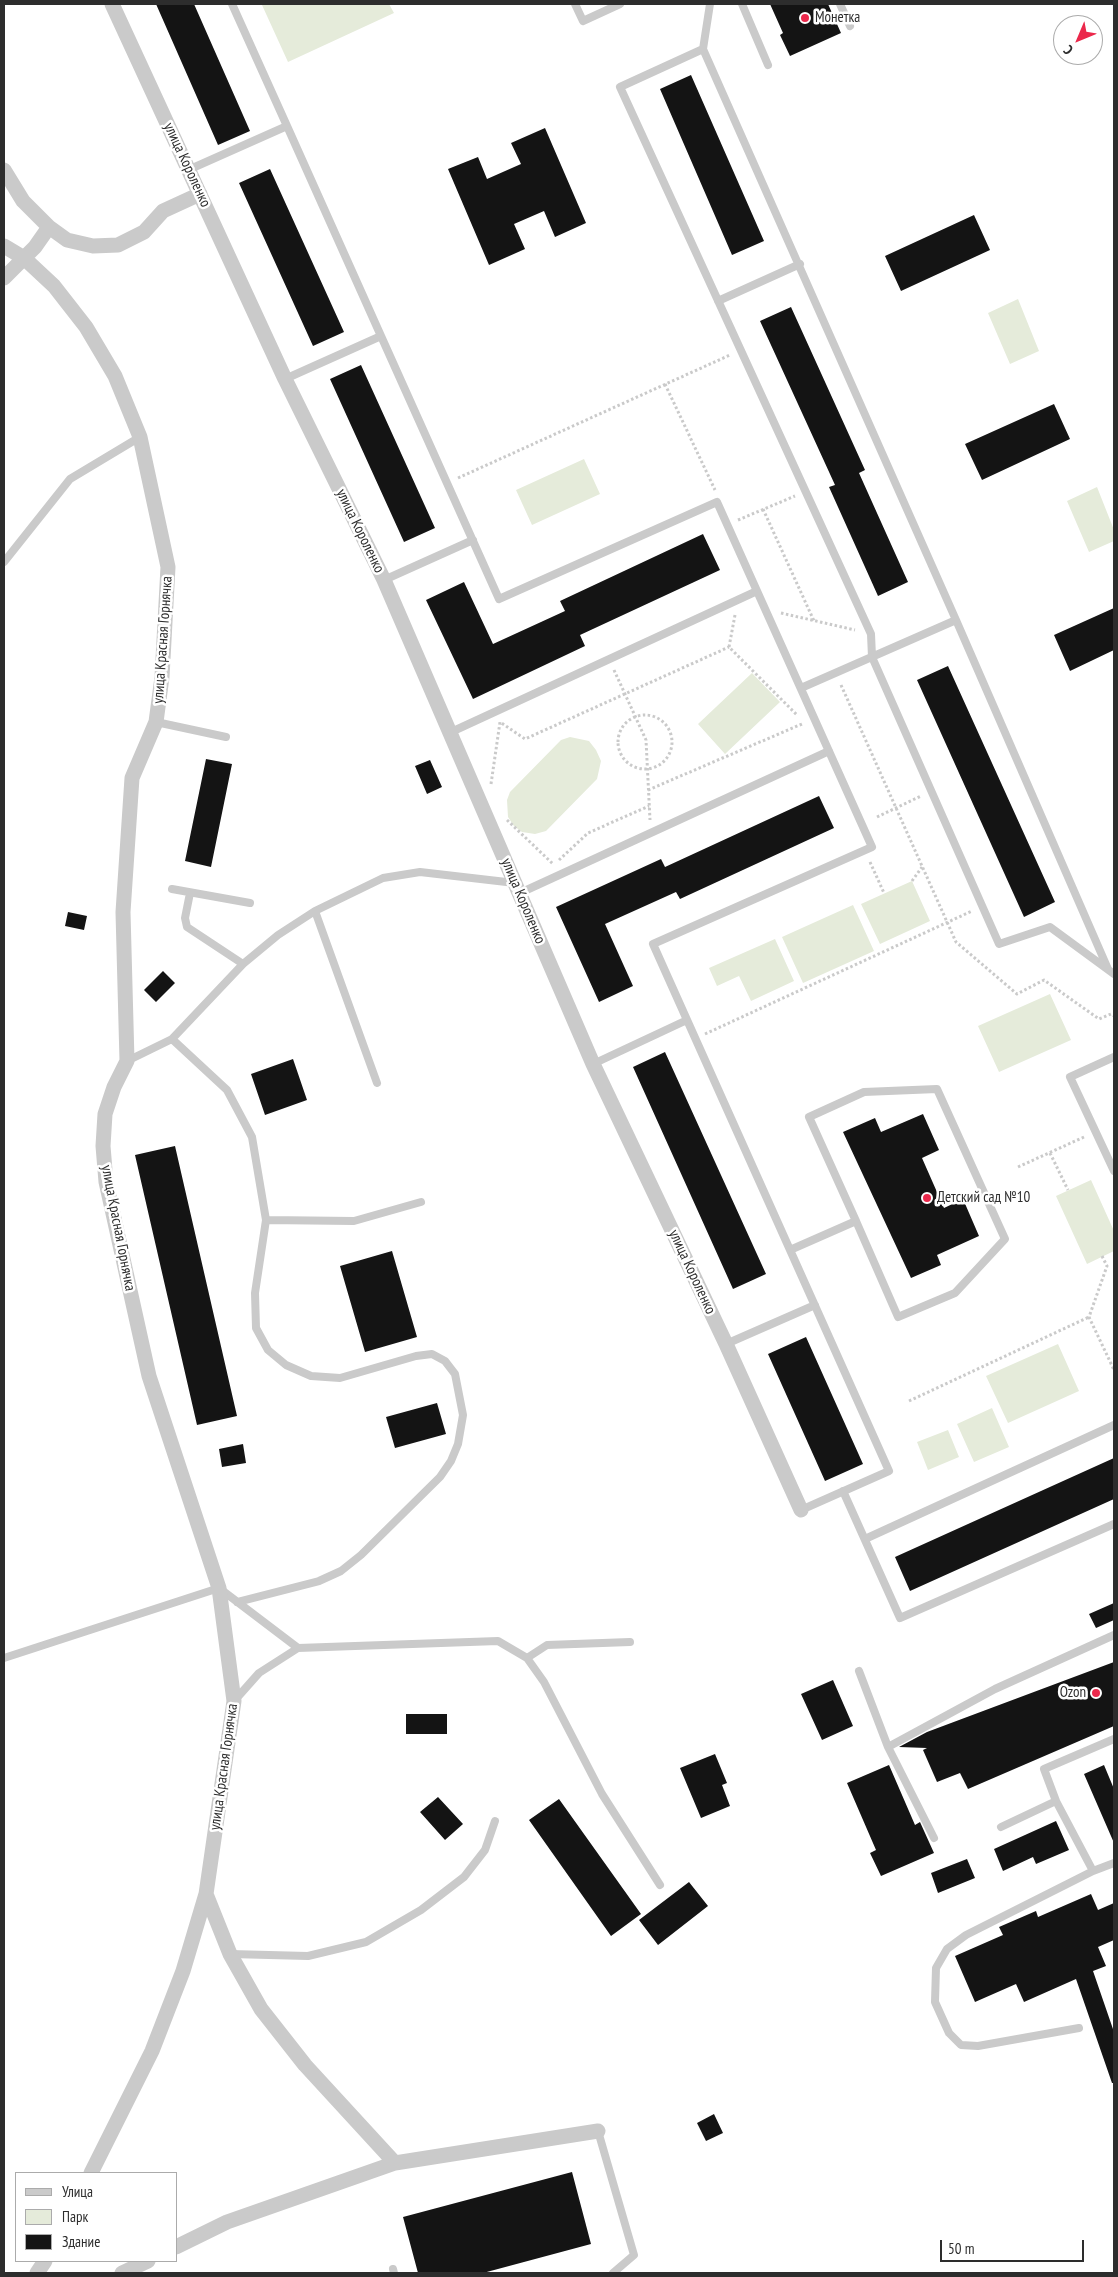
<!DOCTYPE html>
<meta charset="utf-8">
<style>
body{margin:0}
#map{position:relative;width:1118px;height:2277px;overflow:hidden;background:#fff;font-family:"PT Sans Narrow",sans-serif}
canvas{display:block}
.frame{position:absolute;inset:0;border:5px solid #2d2d2d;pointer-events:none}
.legend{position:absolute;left:15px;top:2172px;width:162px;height:90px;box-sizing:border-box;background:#fff;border:1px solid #ababab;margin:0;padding:6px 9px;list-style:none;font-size:15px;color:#2d2d2d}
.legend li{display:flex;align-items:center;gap:10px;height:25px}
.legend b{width:25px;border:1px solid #ababab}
.north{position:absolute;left:1053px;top:15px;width:50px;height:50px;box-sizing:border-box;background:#fff;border:1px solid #ababab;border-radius:50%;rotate:225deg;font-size:14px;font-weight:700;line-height:20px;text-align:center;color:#2d2d2d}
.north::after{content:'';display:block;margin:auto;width:18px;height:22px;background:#eb284b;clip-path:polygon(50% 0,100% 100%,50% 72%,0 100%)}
.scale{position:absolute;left:940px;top:2240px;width:144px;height:22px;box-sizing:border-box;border:2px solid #2d2d2d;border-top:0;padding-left:6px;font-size:15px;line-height:18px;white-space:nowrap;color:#2d2d2d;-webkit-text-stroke:4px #fff;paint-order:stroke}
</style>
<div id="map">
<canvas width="1118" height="2277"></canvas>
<div class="frame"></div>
<ul class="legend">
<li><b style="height:6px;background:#cacaca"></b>Улица</li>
<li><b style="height:14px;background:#e5ebda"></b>Парк</li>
<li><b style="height:14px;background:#141414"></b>Здание</li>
</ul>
<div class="north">С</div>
<div class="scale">50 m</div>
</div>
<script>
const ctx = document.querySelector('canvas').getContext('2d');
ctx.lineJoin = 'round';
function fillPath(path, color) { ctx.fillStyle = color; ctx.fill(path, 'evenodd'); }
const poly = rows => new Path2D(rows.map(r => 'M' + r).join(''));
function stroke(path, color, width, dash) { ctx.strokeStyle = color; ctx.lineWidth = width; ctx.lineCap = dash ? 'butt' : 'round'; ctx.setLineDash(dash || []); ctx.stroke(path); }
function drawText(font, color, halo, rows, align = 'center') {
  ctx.font = font + ' "PT Sans Narrow",sans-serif'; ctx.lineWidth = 5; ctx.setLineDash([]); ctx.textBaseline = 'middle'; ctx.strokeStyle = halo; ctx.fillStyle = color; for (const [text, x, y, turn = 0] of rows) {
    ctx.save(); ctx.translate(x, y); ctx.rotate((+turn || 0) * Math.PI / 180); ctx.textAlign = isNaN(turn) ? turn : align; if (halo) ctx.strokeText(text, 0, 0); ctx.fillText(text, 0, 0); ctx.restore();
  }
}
fillPath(poly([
 [265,4,389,4,394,13,288,62,262,5],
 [1018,299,1039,351,1010,364,988,313],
 [584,459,600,494,532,525,516,490],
 [1097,487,1114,530,1114,541,1089,552,1067,501],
 [752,673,780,702,725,754,698,724],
 [570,737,589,741,596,750,601,761,597,779,546,831,535,834,522,832,514,826,508,817,507,800,510,792,561,740],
 [912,881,930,921,880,944,861,904],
 [853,905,874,951,803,983,782,937],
 [775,939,794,981,751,1001,739,976,717,986,709,968],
 [1050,994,1071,1040,999,1072,978,1026],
 [1091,1180,1114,1231,1114,1251,1087,1264,1056,1196],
 [1058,1344,1079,1391,1008,1423,986,1376],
 [992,1408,1009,1447,974,1462,957,1424],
 [948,1430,959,1457,928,1470,917,1442]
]), '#e5ebda');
fillPath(poly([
 [156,4,194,4,250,131,218,145],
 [770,4,828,4,841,33,790,56,780,35,783,33],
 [691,75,764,241,732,255,660,89],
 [545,128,586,223,555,237,544,211,514,224,525,249,489,265,448,169,478,157,487,179,521,164,511,143],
 [270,169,344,332,313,346,239,183],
 [974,215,990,250,901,291,885,256],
 [791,307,865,470,859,473,908,582,878,596,829,487,835,485,760,321],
 [361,365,435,528,404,542,330,379],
 [1054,404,1070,439,982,480,965,444],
 [703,534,720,570,580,635,585,646,473,699,426,600,464,582,493,644,565,611,560,601],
 [1114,608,1114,650,1070,671,1054,635],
 [948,666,1055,902,1024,917,917,680],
 [206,759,232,764,211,867,185,861],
 [430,760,442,787,427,794,415,766],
 [819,796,834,828,680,899,676,892,605,924,633,986,599,1002,556,907,661,859,665,867],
 [68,912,87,916,84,930,65,926],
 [163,971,175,983,156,1002,144,990],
 [665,1052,766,1274,733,1289,633,1067],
 [293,1059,307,1100,265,1115,251,1074],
 [923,1114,939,1150,922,1158,944,1208,963,1199,979,1236,937,1255,941,1265,911,1278,843,1132,875,1118,881,1132],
 [175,1146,237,1416,197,1425,135,1155],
 [392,1251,417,1337,365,1352,340,1266],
 [806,1337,863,1464,825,1481,768,1354],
 [437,1403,446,1434,395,1448,386,1417],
 [243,1444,246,1463,222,1467,219,1449],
 [1114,1458,1114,1499,910,1591,895,1557],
 [1114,1603,1114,1620,1096,1628,1089,1614],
 [1114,1662,1114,1726,968,1789,960,1773,937,1782,923,1750,927,1748,899,1747,927,1732],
 [833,1680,853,1726,822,1740,801,1694],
 [406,1714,447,1714,447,1734,406,1734],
 [715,1754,727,1783,722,1785,730,1806,701,1818,680,1768],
 [889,1765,915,1825,920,1822,934,1853,881,1876,870,1853,876,1850,847,1783],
 [1104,1765,1114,1789,1114,1843,1084,1774],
 [438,1797,463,1824,445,1840,420,1812],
 [559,1799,641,1914,611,1936,529,1820],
 [1056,1821,1069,1850,1036,1864,1033,1857,1003,1871,994,1849],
 [967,1859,975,1878,938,1893,931,1873],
 [689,1882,708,1906,658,1945,639,1920],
 [1091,1894,1098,1910,1114,1903,1114,1940,1098,1947,1106,1966,1093,1971,1114,2032,1114,2083,1112,2083,1076,1979,1024,2002,1016,1984,975,2002,955,1956,1003,1935,999,1927,1036,1911,1038,1917],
 [714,2114,723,2133,706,2141,697,2123],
 [572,2172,591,2244,483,2273,418,2273,403,2217]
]), '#141414');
stroke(poly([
 [665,384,715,490],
 [458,478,730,355],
 [763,509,814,621],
 [738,520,795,496],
 [781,613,855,630],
 [735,615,729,647,797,715],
 [614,670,646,740,650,820],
 [841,685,956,942,1017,994,1044,980,1099,1019,1111,1014,1114,1016],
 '618 742a27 27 0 1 1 54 0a27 27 0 1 1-54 0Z',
 [491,784,500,722,525,739,729,647],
 [648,790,802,724],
 [877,817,921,796],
 [507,820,553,864],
 [559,860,588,833,649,806],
 [870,862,884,893],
 [912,881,922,867],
 [705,1034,972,911],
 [1050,1153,1068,1190],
 [1018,1167,1084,1137],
 [1102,1256,1107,1266,1089,1317,1114,1370],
 [909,1401,1089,1317]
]), '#cacaca', 3, [2.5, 2.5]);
stroke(poly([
 [575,4,583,21,620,4],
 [742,4,768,65],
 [840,4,850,26],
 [703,49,710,4],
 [287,126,381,336],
 [188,170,287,126,232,4],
 [718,301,800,264],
 [285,379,381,336,499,599,717,502,872,847,653,944,889,1471,801,1510],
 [4,562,70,479,140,437],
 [384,580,473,540],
 [956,620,703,49,620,87,871,634,872,657,999,944,1050,927,1114,974],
 [801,688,956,620,1108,969],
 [156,722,226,737],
 [449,733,757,591],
 [172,889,250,903],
 [190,893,185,918,187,927,243,964],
 [520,893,829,751],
 [315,911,377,1083],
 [172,1039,227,1090,252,1137,266,1220,255,1293,256,1328,268,1350,286,1365,311,1376,340,1378,416,1356,432,1354,445,1361,455,1374,463,1415,458,1444,451,1461,440,1477,361,1555,341,1571,319,1581,237,1602],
 [1114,1057,1070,1077,1114,1171],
 [127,1061,172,1039,243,964,278,935,315,911,383,878,420,872,515,883],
 [593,1064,687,1020],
 [266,1220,354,1221,421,1202],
 [790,1250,856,1221,898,1317,955,1293,1005,1239,937,1089,864,1092,809,1117,856,1221],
 [726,1344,815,1305],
 [843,1491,900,1618,1114,1524],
 [865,1539,1114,1425],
 [4,1658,219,1588,298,1648,498,1641,527,1658,544,1682,602,1794,660,1885],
 [527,1658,547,1645,630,1642],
 [859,1671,888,1747,995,1689,1114,1635],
 [235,1700,259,1673,298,1648],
 [888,1747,934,1838],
 [1056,1801,1044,1769,1114,1739],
 [1001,1827,1056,1801,1093,1871],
 [230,1954,308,1956,366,1942,421,1910,464,1877,485,1850,495,1821],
 [1079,2028,978,2046,961,2045,949,2033,935,2002,936,1968,947,1949,966,1935,1093,1871,1114,1863],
 [598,2131,634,2255,613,2273],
 [393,2269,394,2273]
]), '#cacaca', 8);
stroke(poly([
 [112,4,285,379,384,580,593,1064,726,1344,801,1510],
 [4,170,23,201,49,227,67,240,93,246,118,245,144,232,163,211,200,194],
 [4,246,24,258,54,286,86,327,115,376,140,437,168,567,162,677,156,722,132,778,123,912,127,1061,114,1087,105,1114,103,1146,106,1182,149,1376,219,1588,234,1701,206,1894,183,1971,152,2051,91,2173],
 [4,278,35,247,49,227],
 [206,1894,230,1954,261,2009,305,2065,395,2163],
 [176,2247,227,2222,395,2163,598,2131],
 [37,2273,45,2261],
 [122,2273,148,2261]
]), '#cacaca', 15);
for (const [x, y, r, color] of [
 [805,18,5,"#eb284b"],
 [927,1198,5,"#eb284b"],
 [1096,1693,5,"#eb284b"]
]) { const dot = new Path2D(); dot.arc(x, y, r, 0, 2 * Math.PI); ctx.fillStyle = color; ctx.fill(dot); stroke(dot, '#fff', 2); }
drawText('15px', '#2d2d2d', '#fff', [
 ["Монетка",815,18],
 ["Детский сад №10",937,1198],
 ["Ozon",1086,1693,"right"]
], 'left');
drawText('15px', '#2d2d2d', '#fff', [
 ["улица Короленко",187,165,65],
 ["улица Короленко",360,531,64],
 ["улица Красная Горнячка",163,640,-86],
 ["улица Короленко",523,901,67],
 ["улица Красная Горнячка",118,1228,79],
 ["улица Короленко",692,1272,65],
 ["улица Красная Горнячка",224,1767,-82]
]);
</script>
